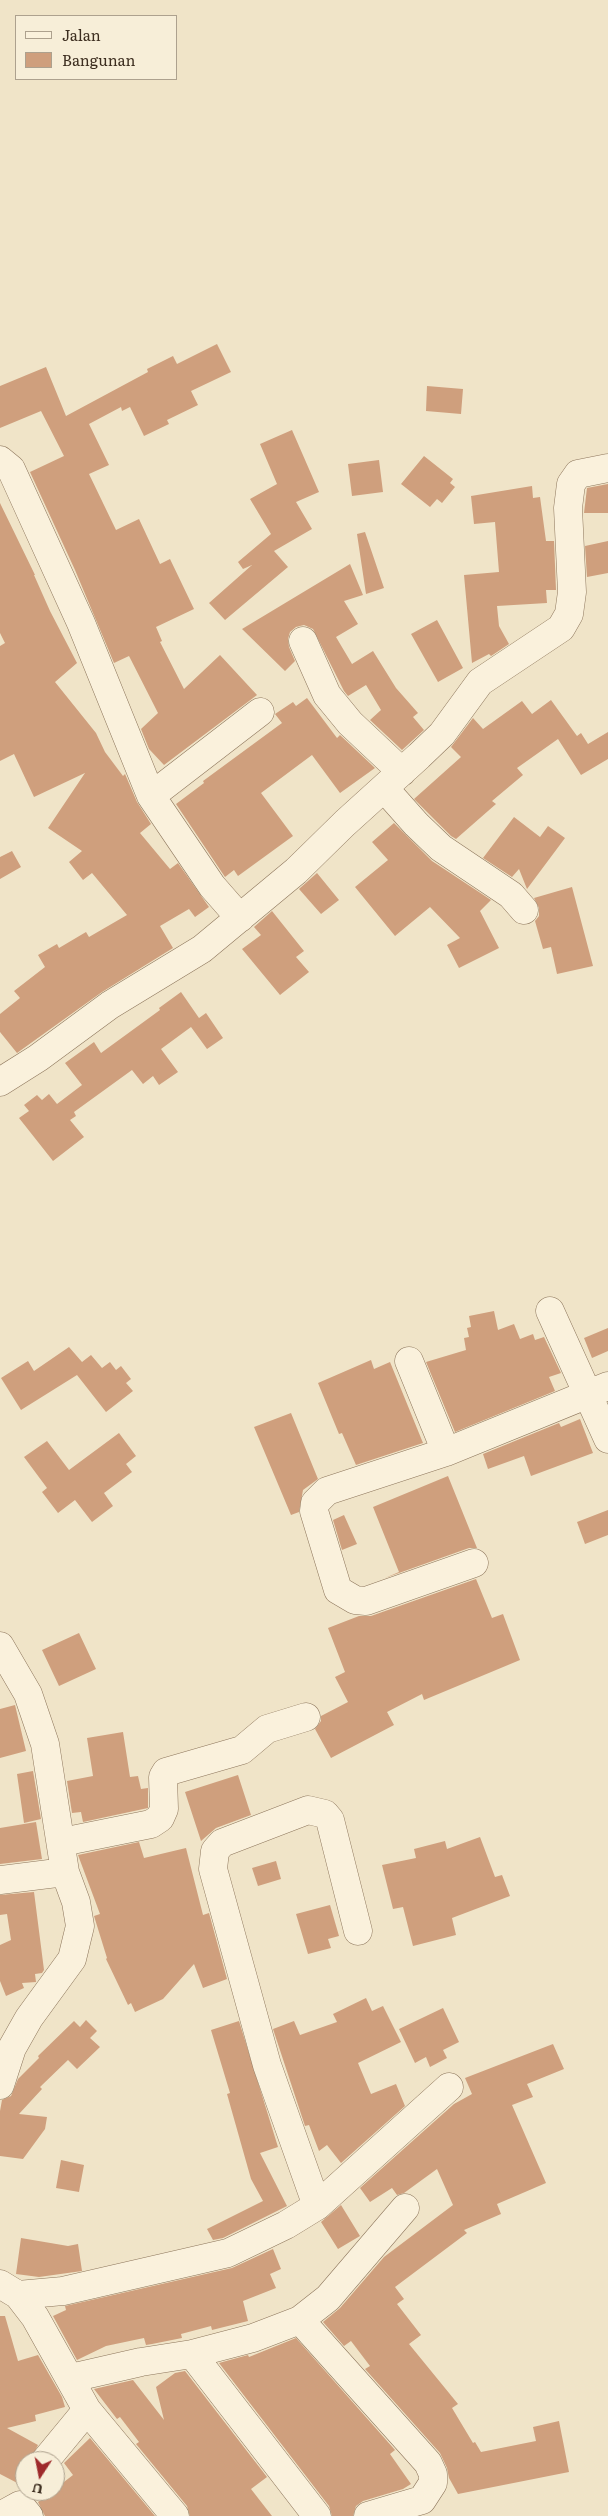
<!DOCTYPE html>
<style>
body{margin:0}
#map{position:relative;width:608px;height:2516px;overflow:hidden;background:#f0e4c8;font-family:Literata,serif}
canvas{display:block}
.legend{position:absolute;left:15px;top:15px;width:162px;height:65px;box-sizing:border-box;background:#f7eed8;border:1px solid #ada18e;margin:0;padding:6px 9px;list-style:none;font-size:15px;color:#3d2e20}
.legend li{display:flex;align-items:center;gap:10px;height:25px}
.legend b{width:25px;border:1px solid #ada18e}
.north{position:absolute;left:15px;top:2451px;width:50px;height:50px;box-sizing:border-box;background:#f7eed8;border:1px solid #ada18e;border-radius:50%;rotate:191deg;font-size:14px;font-weight:700;line-height:20px;text-align:center;color:#3d2e20}
.north::after{content:'';display:block;margin:auto;width:18px;height:22px;background:#9e2a2b;clip-path:polygon(50% 0,100% 100%,50% 72%,0 100%)}
</style>
<div id="map">
<canvas width="608" height="2516"></canvas>
<ul class="legend">
<li><b style="height:6px;background:#faf1dc"></b>Jalan</li>
<li><b style="height:14px;background:#cf9f7d"></b>Bangunan</li>
</ul>
<div class="north">U</div>
</div>
<script>
const ctx = document.querySelector('canvas').getContext('2d');
ctx.lineJoin = 'round';
function fillPath(path, color) { ctx.fillStyle = color; ctx.fill(path, 'evenodd'); }
const poly = rows => new Path2D(rows.map(r => 'M' + r).join(''));
function stroke(path, color, width, dash) { ctx.strokeStyle = color; ctx.lineWidth = width; ctx.lineCap = dash ? 'butt' : 'round'; ctx.setLineDash(dash || []); ctx.stroke(path); }
fillPath(poly([
 [217,344,231,372,191,391,198,405,167,420,169,424,144,436,130,407,122,411,121,407,89,424,109,465,89,474,116,530,139,519,160,564,170,559,194,609,156,627,162,641,160,642,184,689,220,655,257,695,164,765,149,749,141,729,158,713,129,656,114,663,75,570,30,472,64,456,41,411,0,428,0,386,46,367,66,416,148,372,147,369,173,356,177,364],
 [427,386,463,389,461,414,426,411],
 [292,430,319,492,296,502,312,529,274,551,288,567,225,620,209,603,252,565,243,569,238,562,271,534,250,499,277,484,260,444],
 [424,456,453,479,450,483,455,487,442,503,437,499,430,507,401,484],
 [379,460,383,492,352,496,348,464],
 [608,484,608,513,584,513,587,488],
 [532,486,533,498,540,497,546,541,554,541,556,590,546,590,547,603,497,606,499,626,509,644,491,656,489,654,472,663,464,575,499,572,495,522,474,524,471,496],
 [0,503,35,575,34,575,50,611,77,663,55,682,96,733,105,752,123,776,125,774,137,802,151,824,140,833,170,869,178,863,209,907,195,917,189,909,160,926,173,948,102,992,17,1053,0,1032,0,1014,20,998,14,991,45,967,38,955,57,944,59,948,86,932,89,937,127,915,92,873,83,880,69,862,82,851,48,828,85,773,34,797,14,754,0,761,0,646,5,643,0,633],
 [365,532,384,588,366,594,357,534],
 [608,541,608,573,587,577,585,546],
 [350,564,363,595,344,601,358,624,336,637,352,664,373,651,396,688,418,713,413,717,424,730,402,750,370,720,381,710,366,685,348,696,344,691,313,629,304,625,296,627,290,632,288,639,289,647,295,661,285,671,242,629],
 [437,620,463,668,438,682,411,634],
 [307,698,337,738,340,735,375,768,340,793,312,755,261,793,293,836,238,876,234,870,225,877,176,804,204,783,203,781,282,723,275,714,293,702,296,706],
 [551,700,577,736,581,733,588,744,608,732,608,759,581,775,558,739,517,768,523,775,492,801,496,804,456,839,451,836,414,799,461,757,451,747,473,718,483,729,522,701,532,714],
 [514,817,540,837,548,826,565,838,527,889,519,869,512,877,483,858],
 [394,823,432,861,491,900,480,911,499,948,459,968,447,945,460,938,430,907,395,936,355,887,388,860,372,842],
 [12,851,21,867,0,879,0,857],
 [317,873,339,900,321,914,299,889],
 [572,887,593,966,557,974,551,947,543,949,535,921,539,916,539,908,534,898],
 [272,911,304,951,296,957,309,972,280,995,242,949,261,935,254,927],
 [181,992,199,1018,206,1013,223,1038,207,1049,191,1027,161,1049,178,1072,159,1085,153,1076,143,1084,132,1070,74,1112,76,1116,70,1120,84,1137,53,1161,19,1118,29,1111,24,1105,37,1095,42,1100,49,1094,57,1104,82,1085,65,1063,94,1042,101,1053,160,1010,159,1008],
 [494,1311,498,1330,514,1324,520,1339,533,1334,535,1340,544,1337,561,1373,549,1377,555,1391,455,1432,426,1362,466,1350,464,1338,469,1337,467,1328,471,1327,469,1316],
 [608,1328,608,1351,592,1358,584,1338],
 [69,1347,82,1362,91,1355,102,1368,110,1362,116,1370,121,1366,131,1379,126,1383,133,1391,106,1412,77,1375,21,1410,1,1378,28,1361,34,1371],
 [371,1360,374,1369,390,1362,423,1443,356,1465,342,1433,339,1434,318,1383],
 [291,1413,318,1479,303,1490,299,1512,291,1515,254,1427],
 [580,1419,593,1453,531,1476,524,1456,488,1469,483,1454,559,1423,561,1427],
 [119,1433,136,1456,126,1464,132,1472,104,1493,113,1506,92,1522,75,1500,58,1513,42,1492,47,1488,24,1457,47,1441,69,1470],
 [448,1476,477,1548,469,1548,385,1578,399,1572,373,1507],
 [608,1510,608,1535,585,1544,577,1522],
 [344,1515,357,1544,342,1550,333,1520],
 [476,1579,492,1618,503,1614,520,1660,424,1700,422,1694,387,1712,394,1725,331,1758,315,1729,321,1721,321,1716,348,1702,335,1677,345,1672,328,1628,359,1616,371,1616],
 [79,1633,96,1669,59,1686,42,1650],
 [15,1705,26,1751,0,1758,0,1709],
 [123,1732,130,1777,138,1776,141,1789,148,1788,148,1808,83,1822,81,1812,72,1813,67,1781,93,1776,87,1738],
 [33,1771,41,1819,24,1823,17,1774],
 [238,1775,251,1815,216,1828,201,1841,185,1792],
 [36,1822,42,1859,0,1864,0,1828],
 [480,1837,495,1877,502,1875,510,1896,452,1918,456,1935,413,1946,403,1907,393,1909,382,1865,416,1858,414,1849,445,1841,447,1849],
 [139,1842,144,1858,186,1848,203,1915,209,1913,227,1979,203,1988,194,1964,163,1999,135,2012,131,2003,128,2005,106,1959,107,1958,94,1916,100,1914,78,1855],
 [276,1861,281,1879,258,1886,252,1868],
 [34,1892,44,1970,42,1973,35,1974,36,1982,22,1983,24,1988,6,1996,0,1981,0,1945,11,1940,7,1914,0,1915,0,1895],
 [330,1905,339,1936,328,1939,331,1948,308,1954,296,1914],
 [366,1998,372,2011,383,2006,401,2042,358,2063,371,2094,396,2084,405,2106,341,2163,327,2145,319,2151,309,2125,305,2126,273,2029,294,2021,300,2035,337,2022,333,2014],
 [443,2008,459,2042,443,2050,447,2058,430,2067,426,2057,415,2063,399,2029],
 [86,2020,97,2031,90,2038,100,2047,77,2069,68,2060,40,2087,42,2089,19,2114,47,2117,45,2129,23,2159,0,2156,0,2111,2,2100,11,2096,18,2079,39,2058,38,2056,74,2021,80,2027],
 [239,2021,278,2147,260,2153,287,2206,223,2238,213,2240,207,2229,263,2201,251,2179,227,2094,230,2093,211,2030],
 [553,2044,564,2069,527,2084,533,2097,512,2105,546,2183,497,2204,501,2214,464,2230,467,2233,395,2287,404,2299,397,2304,421,2335,409,2344,458,2404,452,2408,473,2443,475,2442,481,2452,536,2441,533,2427,559,2421,569,2472,458,2494,449,2478,447,2468,440,2453,365,2369,370,2366,351,2341,344,2346,323,2322,340,2308,384,2257,453,2205,437,2169,404,2193,397,2195,392,2188,370,2202,360,2188,454,2104,472,2094,465,2078],
 [61,2160,84,2165,79,2192,56,2188],
 [341,2205,360,2236,338,2249,321,2222],
 [21,2238,68,2246,78,2244,82,2271,39,2277,16,2274],
 [273,2249,281,2269,270,2274,276,2288,243,2301,248,2321,212,2330,211,2326,181,2334,182,2338,152,2344,146,2345,144,2338,106,2346,77,2360,53,2316,66,2310,65,2306,232,2268],
 [0,2316,5,2316,18,2361,38,2355,62,2397,65,2407,35,2415,36,2421,7,2428,38,2445,30,2461,25,2461,25,2487,0,2474],
 [296,2338,395,2450,390,2454,411,2484,403,2489,363,2501,356,2506,353,2516,332,2516,329,2506,219,2363,248,2355,249,2357],
 [185,2371,267,2477,251,2489,272,2516,190,2516,187,2506,136,2444,139,2442,120,2417,117,2419,94,2389,133,2380,164,2420,156,2387,175,2373],
 [90,2438,155,2516,45,2516,38,2502,73,2475,64,2463]
]), '#cf9f7d');
const minor = poly([
 [0,460,11,469,81,623,151,796,212,886,240,918],
 [303,641,327,695,350,723,402,772],
 [384,788,416,824,441,848,511,895,524,910],
 [151,796,260,712],
 [0,1082,38,1058,110,1005,202,949,296,871,345,823,419,756,442,734,480,682,561,628,569,614,572,592,568,508,571,484,578,474,608,468],
 [550,1311,608,1439],
 [409,1361,446,1452],
 [474,1563,366,1601,355,1600,338,1590,314,1511,315,1503,327,1491,446,1452,608,1386],
 [0,1646,28,1694,45,1744,65,1872,76,1902,80,1926,72,1959,29,2018,12,2048,0,2085],
 [62,1842,151,1824,160,1818,164,1809,163,1777,166,1772,242,1750,267,1729,306,1717],
 [0,1880,65,1872],
 [317,2206,267,2065,213,1869,215,1851,222,1843,308,1810,325,1814,330,1820,358,1931],
 [0,2284,18,2295,35,2317,87,2410,175,2516],
 [18,2295,63,2291,228,2253,286,2225,317,2206,449,2087],
 [300,2320,428,2463,433,2474,433,2483,422,2500,368,2516],
 [192,2354,317,2516],
 [71,2378,141,2362,192,2354,253,2338,300,2320,328,2298,405,2208],
 [45,2461,87,2410],
 [0,2516,20,2505,29,2516]
]);
stroke(minor, '#8d765c', 29);
stroke(minor, '#faf1dc', 28);
</script>
